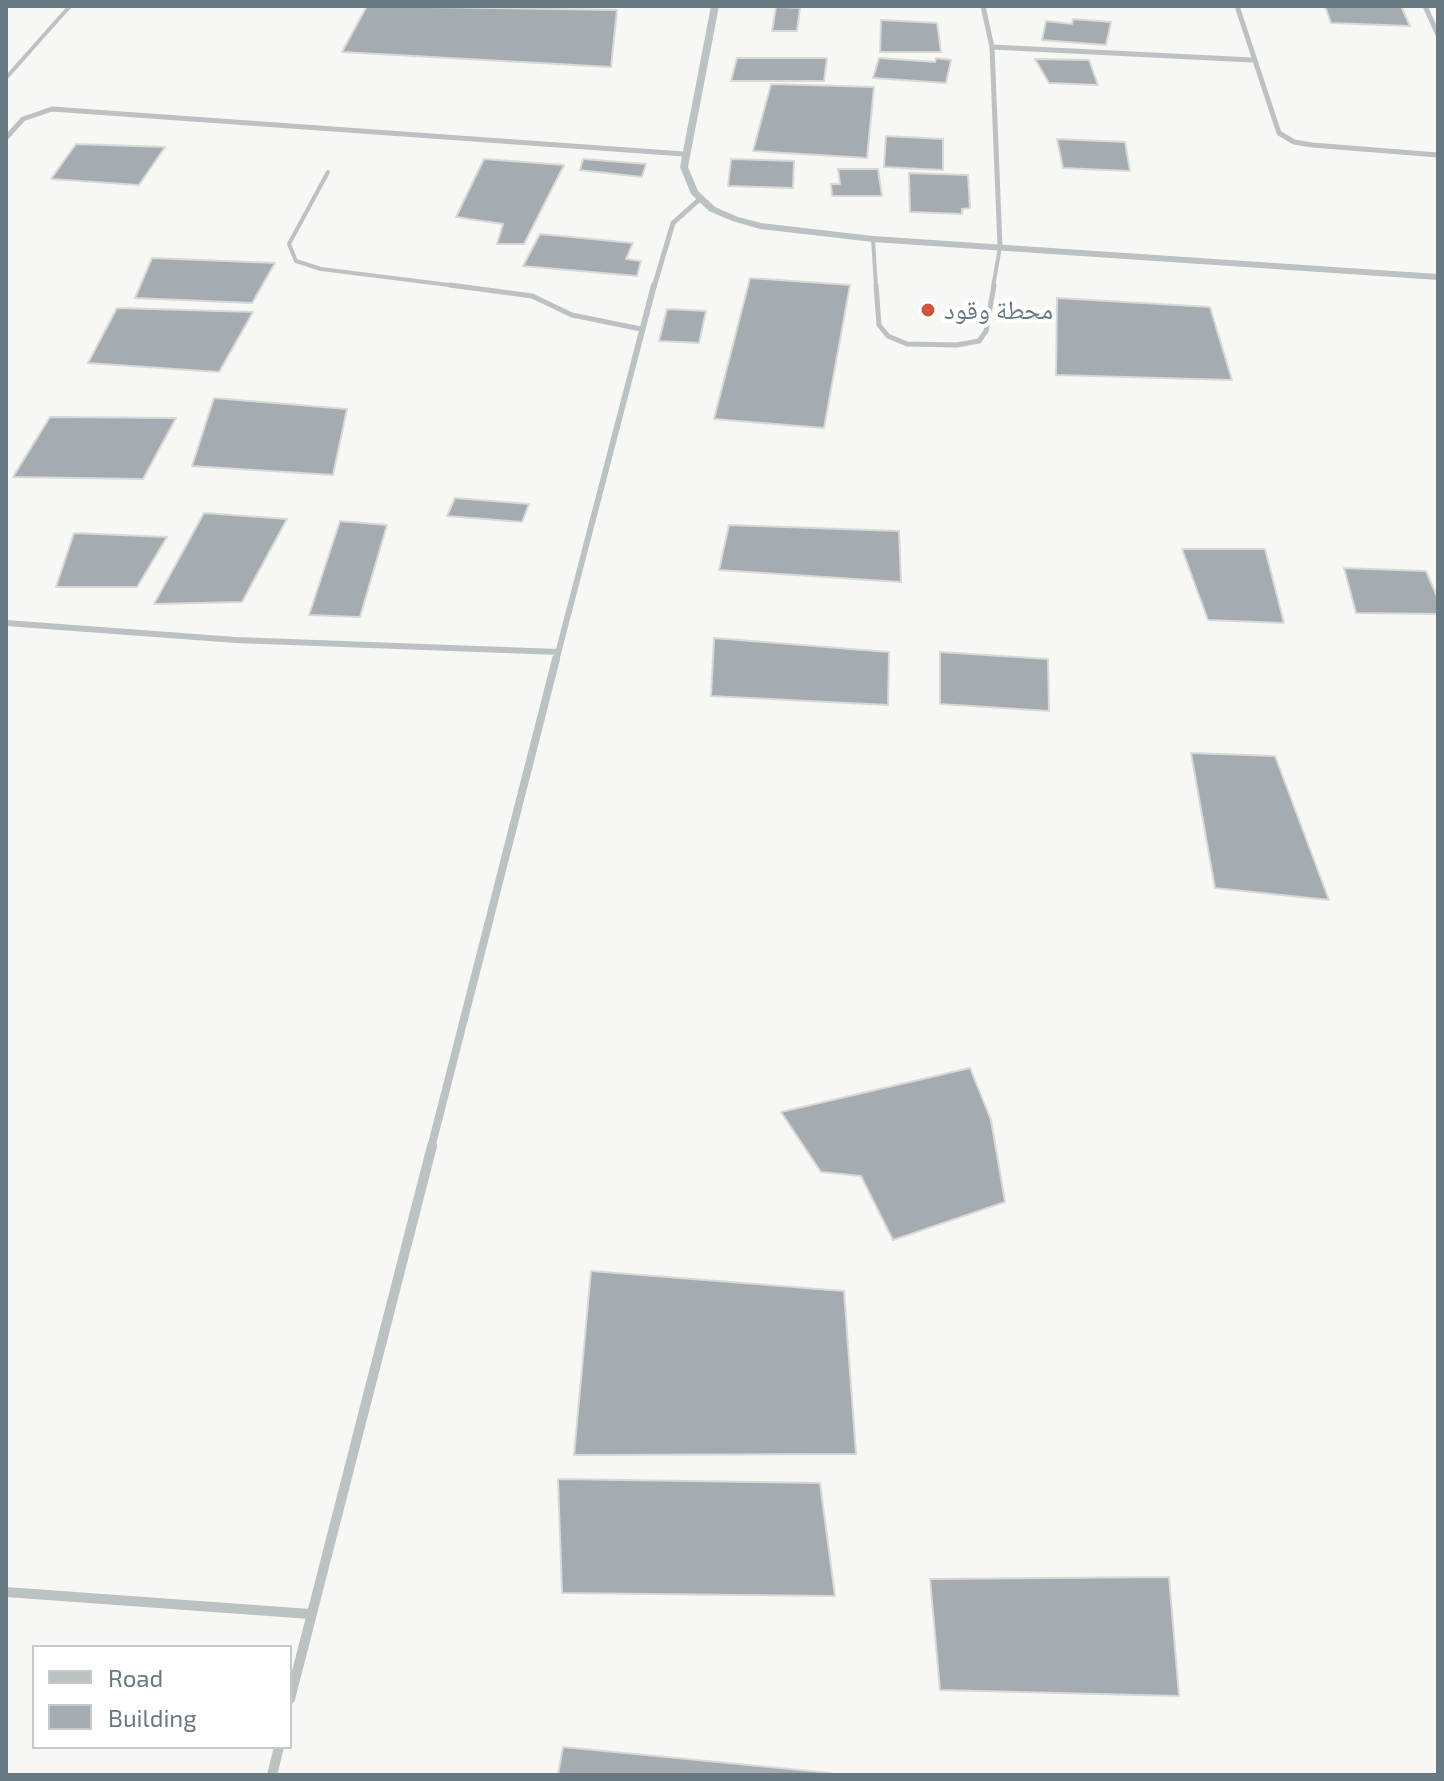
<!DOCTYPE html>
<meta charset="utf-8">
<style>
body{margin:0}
#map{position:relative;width:1444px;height:1781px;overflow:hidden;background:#f7f7f4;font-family:"Exo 2",sans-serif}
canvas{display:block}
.frame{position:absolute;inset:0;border:8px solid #697982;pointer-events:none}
.legend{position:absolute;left:32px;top:1645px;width:260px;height:104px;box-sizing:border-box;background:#fff;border:2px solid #c3c9cd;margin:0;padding:10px 14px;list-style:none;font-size:24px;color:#697982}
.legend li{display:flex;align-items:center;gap:16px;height:40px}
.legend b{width:40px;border:2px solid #c3c9cd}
</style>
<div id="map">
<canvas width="1444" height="1781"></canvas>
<div class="frame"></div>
<ul class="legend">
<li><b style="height:10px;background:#bcc1c4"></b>Road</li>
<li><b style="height:22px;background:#a4acb1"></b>Building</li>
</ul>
</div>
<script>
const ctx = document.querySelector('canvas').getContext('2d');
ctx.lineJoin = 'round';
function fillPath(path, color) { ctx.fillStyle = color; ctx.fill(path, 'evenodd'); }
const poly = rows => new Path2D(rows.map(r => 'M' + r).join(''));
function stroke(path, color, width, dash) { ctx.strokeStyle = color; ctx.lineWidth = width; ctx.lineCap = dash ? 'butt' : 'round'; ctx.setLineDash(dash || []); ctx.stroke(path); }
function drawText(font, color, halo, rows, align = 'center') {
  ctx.font = font + ' "Exo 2","Noto Naskh Arabic",sans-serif'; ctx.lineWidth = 8; ctx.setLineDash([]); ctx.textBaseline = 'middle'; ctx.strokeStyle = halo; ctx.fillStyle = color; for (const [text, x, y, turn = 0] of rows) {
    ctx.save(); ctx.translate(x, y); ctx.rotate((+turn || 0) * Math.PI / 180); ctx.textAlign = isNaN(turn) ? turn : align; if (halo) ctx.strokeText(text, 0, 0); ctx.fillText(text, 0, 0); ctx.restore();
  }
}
const building = poly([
 [367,6,617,10,611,67,342,52,367,6],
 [1325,6,1401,6,1410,26,1331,23,1325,6],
 [776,7,800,8,797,31,772,31,776,7],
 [1073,19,1111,22,1106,45,1042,40,1046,21,1072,24,1073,19],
 [881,20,937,23,941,52,880,52,881,20],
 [737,58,827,58,824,81,731,81,737,58],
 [879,58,935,62,936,58,951,60,946,83,873,78,879,58],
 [1035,59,1089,60,1098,85,1049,83,1035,59],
 [771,84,874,87,867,158,753,151,771,84],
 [886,136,943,139,943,170,884,167,886,136],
 [1057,139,1125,142,1130,171,1063,168,1057,139],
 [76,144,165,147,139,185,51,179,76,144],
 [484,159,564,165,524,244,497,244,503,224,456,217,484,159],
 [583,159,646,164,642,177,580,170,583,159],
 [731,159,794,161,793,188,728,186,731,159],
 [838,169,878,169,882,196,832,196,831,184,840,184,838,169],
 [909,173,968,175,970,208,962,209,962,214,910,212,909,173],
 [540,234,633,243,626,259,641,261,637,276,523,266,540,234],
 [152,258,275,263,252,303,135,298,152,258],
 [750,278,850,285,824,428,714,419,750,278],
 [1057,298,1210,307,1232,380,1056,375,1057,298],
 [117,308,253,312,219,372,88,363,117,308],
 [667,309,706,311,699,343,659,341,667,309],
 [214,398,347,409,333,475,192,466,214,398],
 [50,417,176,418,143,479,13,477,50,417],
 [455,498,529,504,522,522,447,516,455,498],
 [204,513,287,519,242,602,154,604,204,513],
 [340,521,387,525,360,617,309,615,340,521],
 [729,525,899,531,901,582,719,570,729,525],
 [74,533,167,537,137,587,56,587,74,533],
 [1182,549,1265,549,1284,623,1208,620,1182,549],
 [1344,568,1426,571,1438,599,1438,614,1356,613,1344,568],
 [714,638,889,652,888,705,711,696,714,638],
 [940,652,1048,659,1049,711,940,704,940,652],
 [1191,753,1275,756,1329,900,1215,888,1191,753],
 [970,1068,991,1120,1005,1202,893,1240,861,1176,821,1172,781,1112,970,1068],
 [591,1271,844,1291,856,1454,574,1455,591,1271],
 [558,1479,820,1483,835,1596,562,1593,558,1479],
 [1169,1577,1179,1696,940,1690,930,1579,1169,1577],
 [563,1747,831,1773,831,1775,558,1775,563,1747]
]);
fillPath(building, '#a4acb1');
stroke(building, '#d9d8d7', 2);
stroke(poly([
 [6,78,70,6],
 [328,172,289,244,296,261,321,269,465,287],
 [873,239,876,287],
 [993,287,1000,247]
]), '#bcc1c4', 4);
stroke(poly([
 [450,285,532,296,572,315,641,329],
 [876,285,879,325,888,336,907,344,957,345,979,341,986,331,994,285]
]), '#bcc1c4', 5);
stroke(poly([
 [983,6,992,47,1000,247],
 [1237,6,1279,133,1294,142,1312,145,1438,155],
 [1425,6,1438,35],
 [992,47,1252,60],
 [6,138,23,119,52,109,684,154],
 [654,287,673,223,701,198]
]), '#bcc1c4', 5);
stroke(poly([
 [6,623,236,640,558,652],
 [556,661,654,285]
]), '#bcc1c4', 6);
stroke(poly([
 [431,1148,556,659]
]), '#bcc1c4', 8);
stroke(poly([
 [6,1592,310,1614],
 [290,1699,432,1146],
 [272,1775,279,1747]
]), '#bcc1c4', 10);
fillPath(poly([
 [711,6,719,6,688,167,698,191,715,207,738,217,761,223,873,236,1438,274,1438,280,873,242,760,229,732,221,709,211,691,194,680,167,711,6]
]), '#bcc1c4');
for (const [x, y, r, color] of [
 [928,310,8,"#d0533b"]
]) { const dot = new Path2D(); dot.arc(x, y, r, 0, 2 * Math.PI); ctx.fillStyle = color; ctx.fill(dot); stroke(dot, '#fff', 3); }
drawText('26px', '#697982', '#fff', [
 ["محطة وقود",944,310]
], 'left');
</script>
